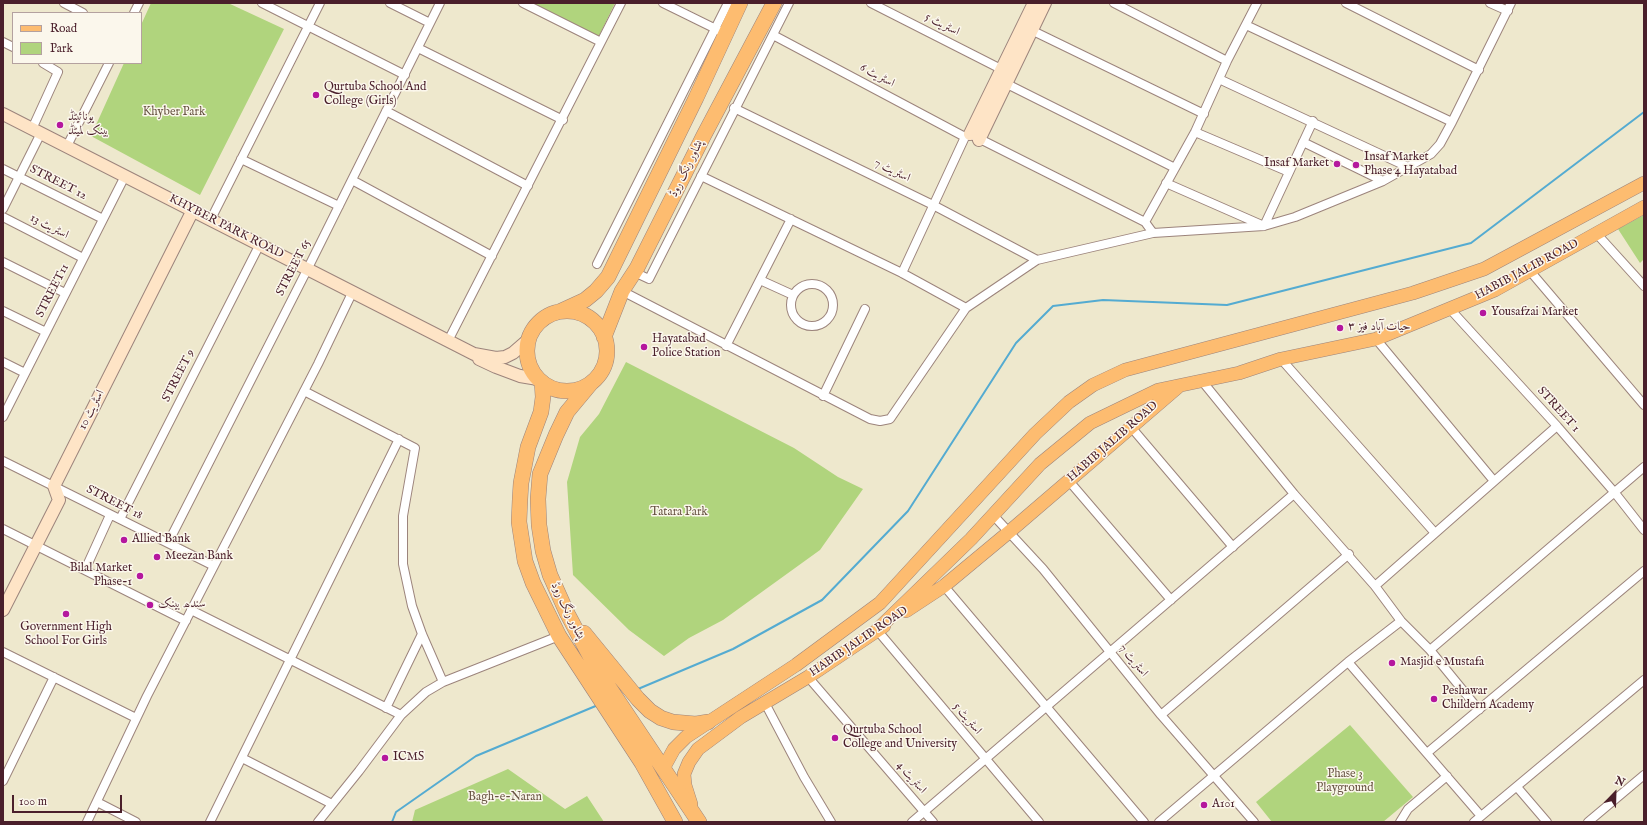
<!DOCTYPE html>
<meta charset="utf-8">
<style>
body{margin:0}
#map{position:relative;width:1647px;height:825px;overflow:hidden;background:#eee8cd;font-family:"IM FELL English",serif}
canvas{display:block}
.frame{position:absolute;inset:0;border:4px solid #4a1f2b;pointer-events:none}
.legend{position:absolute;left:12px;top:12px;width:130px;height:52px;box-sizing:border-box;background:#fbf7ec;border:1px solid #b4a19f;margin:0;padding:5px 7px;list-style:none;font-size:12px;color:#4a1f2b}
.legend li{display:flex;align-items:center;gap:8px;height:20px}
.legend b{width:20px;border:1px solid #b4a19f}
.north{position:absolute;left:1595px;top:773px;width:40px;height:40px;-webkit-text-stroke:3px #fbf7ec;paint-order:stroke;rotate:23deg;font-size:11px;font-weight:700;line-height:16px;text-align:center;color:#4a1f2b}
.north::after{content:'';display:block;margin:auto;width:14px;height:18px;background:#4a1f2b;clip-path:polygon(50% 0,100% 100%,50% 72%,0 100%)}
.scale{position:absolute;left:12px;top:795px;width:110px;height:18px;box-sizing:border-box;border:2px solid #4a1f2b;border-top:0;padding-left:5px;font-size:12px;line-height:14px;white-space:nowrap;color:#4a1f2b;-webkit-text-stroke:3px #fbf7ec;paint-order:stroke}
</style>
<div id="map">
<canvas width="1647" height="825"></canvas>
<div class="frame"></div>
<ul class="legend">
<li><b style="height:5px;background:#fdbc70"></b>Road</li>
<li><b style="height:11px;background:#b0d47d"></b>Park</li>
</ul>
<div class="north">N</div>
<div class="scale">100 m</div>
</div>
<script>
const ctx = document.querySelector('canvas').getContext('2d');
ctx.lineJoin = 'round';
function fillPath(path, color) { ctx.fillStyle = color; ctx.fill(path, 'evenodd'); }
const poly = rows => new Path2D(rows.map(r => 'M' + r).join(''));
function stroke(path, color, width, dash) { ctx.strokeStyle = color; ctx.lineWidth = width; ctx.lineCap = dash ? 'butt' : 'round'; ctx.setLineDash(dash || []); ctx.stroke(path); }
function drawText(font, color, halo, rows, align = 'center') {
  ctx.font = font + ' "IM FELL English",Amiri,serif'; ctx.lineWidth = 3; ctx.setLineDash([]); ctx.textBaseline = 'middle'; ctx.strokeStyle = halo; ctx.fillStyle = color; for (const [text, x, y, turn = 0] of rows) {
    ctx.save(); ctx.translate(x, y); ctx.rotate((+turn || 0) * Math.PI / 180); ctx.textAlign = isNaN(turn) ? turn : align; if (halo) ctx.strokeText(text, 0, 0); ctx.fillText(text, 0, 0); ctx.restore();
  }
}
fillPath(poly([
 [151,3,228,3,284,29,200,195,91,136,124,63,141,63,141,25],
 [528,3,615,3,598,38],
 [1644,215,1644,259,1640,263,1618,229],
 [626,362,794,448,838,477,863,489,820,550,723,620,689,638,664,656,629,630,573,575,567,482,580,437,599,414],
 [1350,725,1413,797,1383,822,1272,822,1256,802],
 [508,769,565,809,587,796,604,822,412,822,415,810]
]), '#b0d47d');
stroke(poly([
 [638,689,733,649,822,600,908,511,1016,343,1053,306,1103,300,1227,305,1471,243,1644,112],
 [392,822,396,812,476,756,598,705]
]), '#54abd1', 2);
const street = poly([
 [64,3,83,13],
 [262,3,405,75],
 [390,3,430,23],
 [523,3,601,42],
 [663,3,720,31],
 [871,3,1001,69],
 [1114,3,1227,61],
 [1346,3,1479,70],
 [1490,3,1508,11],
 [134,13,139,3],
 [1246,25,1452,122],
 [1031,30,1204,114],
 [773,35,965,137,970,134,1145,222,1153,233],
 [3,42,13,47],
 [418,48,563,120],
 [1219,79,1408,167],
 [1005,83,1175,168],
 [734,108,933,205,1037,260],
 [386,111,528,186],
 [32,129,58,72,43,63],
 [1195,132,1289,172],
 [1303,142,1383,181],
 [67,146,109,63],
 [241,159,339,206],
 [3,169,103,219],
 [701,176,902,273,966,308],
 [352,180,492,256],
 [1166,183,1264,226,1313,121],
 [3,209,41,133],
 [3,217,83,258],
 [211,219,320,3],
 [1145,222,1195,132,1227,61,1257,3],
 [1596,233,1644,286],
 [3,262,65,293],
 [597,264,728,3],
 [1530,271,1644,405],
 [634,272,649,279,789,3],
 [902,273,965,137],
 [760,280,793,295],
 '791 305a21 21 0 1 1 42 0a21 21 0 1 1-42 0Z',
 [622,291,870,419,880,421,890,419,966,308,1037,260,1153,233,1264,226,1295,217,1383,181,1431,154,1440,144,1452,122,1511,3],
 [1450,309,1557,426,1615,493,1644,530],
 [3,311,46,332],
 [1376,339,1494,481],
 [448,341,621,3],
 [726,346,791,219],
 [1281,359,1435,533],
 [3,362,25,373],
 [1202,381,1294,494,1375,586,1401,621,1430,650,1479,710],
 [304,391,415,448,403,516,403,564,412,606,422,634,443,682],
 [823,396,865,309],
 [3,417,125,176],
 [1131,427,1233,547],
 [3,461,214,566],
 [1069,481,1171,600],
 [993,515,1043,569,1161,715,1254,822],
 [120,519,260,244],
 [3,529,186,621],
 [168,543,308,268,440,3],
 [85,570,110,515],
 [944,586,1144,822],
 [1375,586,1557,426],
 [191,610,401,715],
 [877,630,1039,822],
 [1430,650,1644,467],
 [3,652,136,718],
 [1348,662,1481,816],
 [808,677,933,822],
 [765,703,804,777,831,822],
 [386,708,422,634],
 [1161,715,1349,554],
 [1427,753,1644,571],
 [242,758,332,804],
 [3,781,54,677],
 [1517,787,1547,822],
 [97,802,136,822],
 [87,822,147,696,318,364,353,291],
 [210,822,399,439],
 [318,822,359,771,401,715,426,692,443,682,559,636],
 [912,822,1294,494],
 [1159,822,1348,662,1401,621],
 [1400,822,1408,809,1447,776],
 [1474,822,1644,680],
 [1588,822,1644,775]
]);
const secondary = poly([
 [3,114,474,354,496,358,505,357,513,353,528,340],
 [970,134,1034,3],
 [979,140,1045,3],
 [479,359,496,367,520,376,538,379],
 [3,610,59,500,54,486,193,210]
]);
const primary = poly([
 [906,611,944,586,1009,532,1178,387],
 [877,630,971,539,1040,464,1090,423,1158,390,1239,373,1281,359,1376,339,1495,290,1644,207],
 [663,769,674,749,686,737,796,665,880,603,1035,434,1069,402,1093,385,1125,370,1413,293,1484,269,1644,183],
 [691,804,685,785,684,774,689,762,698,749,741,717,808,677,884,626]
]);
const highway = poly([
 [561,311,585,300,596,291,608,277,696,98,740,3],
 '527 351a40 40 0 1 1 80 0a40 40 0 1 1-80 0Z',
 [604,337,622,291,637,268,704,135,774,3],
 [542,382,543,397,541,412,528,447,521,483,520,499,519,522,525,561,533,583,559,636,642,763,675,822],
 [592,382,567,412,556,435,540,474,538,499,539,525,543,551,550,575,567,613,598,671,699,822],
 [584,633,638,699,650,711,661,718,673,722,696,724,708,722]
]);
stroke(street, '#9c847c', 10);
stroke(secondary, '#9c847c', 14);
stroke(primary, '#9c847c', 14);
stroke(highway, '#9c847c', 16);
stroke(street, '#fff', 8);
stroke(secondary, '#fee4c6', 12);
stroke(primary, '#fdbc70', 13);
stroke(highway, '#fdbc70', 15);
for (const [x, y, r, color] of [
 [316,95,4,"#b5179e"],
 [60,125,4,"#b5179e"],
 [1337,164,4,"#b5179e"],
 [1356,165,4,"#b5179e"],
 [1483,313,4,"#b5179e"],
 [1340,328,4,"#b5179e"],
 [644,347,4,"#b5179e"],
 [124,540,4,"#b5179e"],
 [157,557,4,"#b5179e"],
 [140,576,4,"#b5179e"],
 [150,605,4,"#b5179e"],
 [66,614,4,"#b5179e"],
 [1392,663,4,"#b5179e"],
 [1434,699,4,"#b5179e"],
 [835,738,4,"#b5179e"],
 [385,758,4,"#b5179e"],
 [1204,805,4,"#b5179e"]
]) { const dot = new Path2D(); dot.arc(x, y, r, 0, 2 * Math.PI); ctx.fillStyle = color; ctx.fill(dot); stroke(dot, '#fbf7ec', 1.5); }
drawText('12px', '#4a1f2b', '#fbf7ec', [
 ["اسٹریٹ 5",942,25,27],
 ["اسٹریٹ 6",877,76,28],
 ["پشاور رنگ روڈ",687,169,-64],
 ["اسٹریٹ 7",892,171,26],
 ["STREET 12",58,183,27],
 ["اسٹریٹ 13",49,227,27],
 ["KHYBER PARK ROAD",226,227,27],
 ["STREET 65",294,268,-63],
 ["HABIB JALIB ROAD",1527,270,-28],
 ["STREET11",53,291,-63],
 ["STREET 9",179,376,-63],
 ["اسٹریٹ 10",92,410,-63],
 ["STREET 1",1558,410,48],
 ["HABIB JALIB ROAD",1113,442,-41],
 ["STREET 18",114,503,27],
 ["پشاور رنگ روڈ",567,611,64],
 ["HABIB JALIB ROAD",859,642,-34],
 ["اسٹریٹ 7",1133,661,51],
 ["اسٹریٹ 5",967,719,50],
 ["اسٹریٹ 4",911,778,49]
]);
drawText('12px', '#4a1f2b', '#fbf7ec', [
 ["Qurtuba School And",324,88],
 ["College (Girls)",324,102],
 ["یونائیٹڈ",68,118],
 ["بینک لمیٹڈ",68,132],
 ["Insaf Market",1364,158],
 ["Phase 4 Hayatabad",1364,172],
 ["Insaf Market",1329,164,"right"],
 ["Yousafzai Market",1491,313],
 ["حیات آباد فیز ۳",1348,328],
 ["Hayatabad",652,340],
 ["Police Station",652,354],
 ["Allied Bank",132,540],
 ["Meezan Bank",165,557],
 ["Bilal Market",132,569,"right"],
 ["Phase-1",132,583,"right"],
 ["سندھ بینک",158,605],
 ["Government High",66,628,"center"],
 ["School For Girls",66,642,"center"],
 ["Masjid e Mustafa",1400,663],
 ["Peshawar",1442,692],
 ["Childern Academy",1442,706],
 ["Qurtuba School",843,731],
 ["College and University",843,745],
 ["ICMS",393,758],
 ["A101",1212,805]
], 'left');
drawText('12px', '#695544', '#fbf7ec', [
 ["Khyber Park",174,113],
 ["Tatara Park",679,513],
 ["Phase 3",1345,775],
 ["Playground",1345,789],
 ["Bagh-e-Naran",505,798]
]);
</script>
